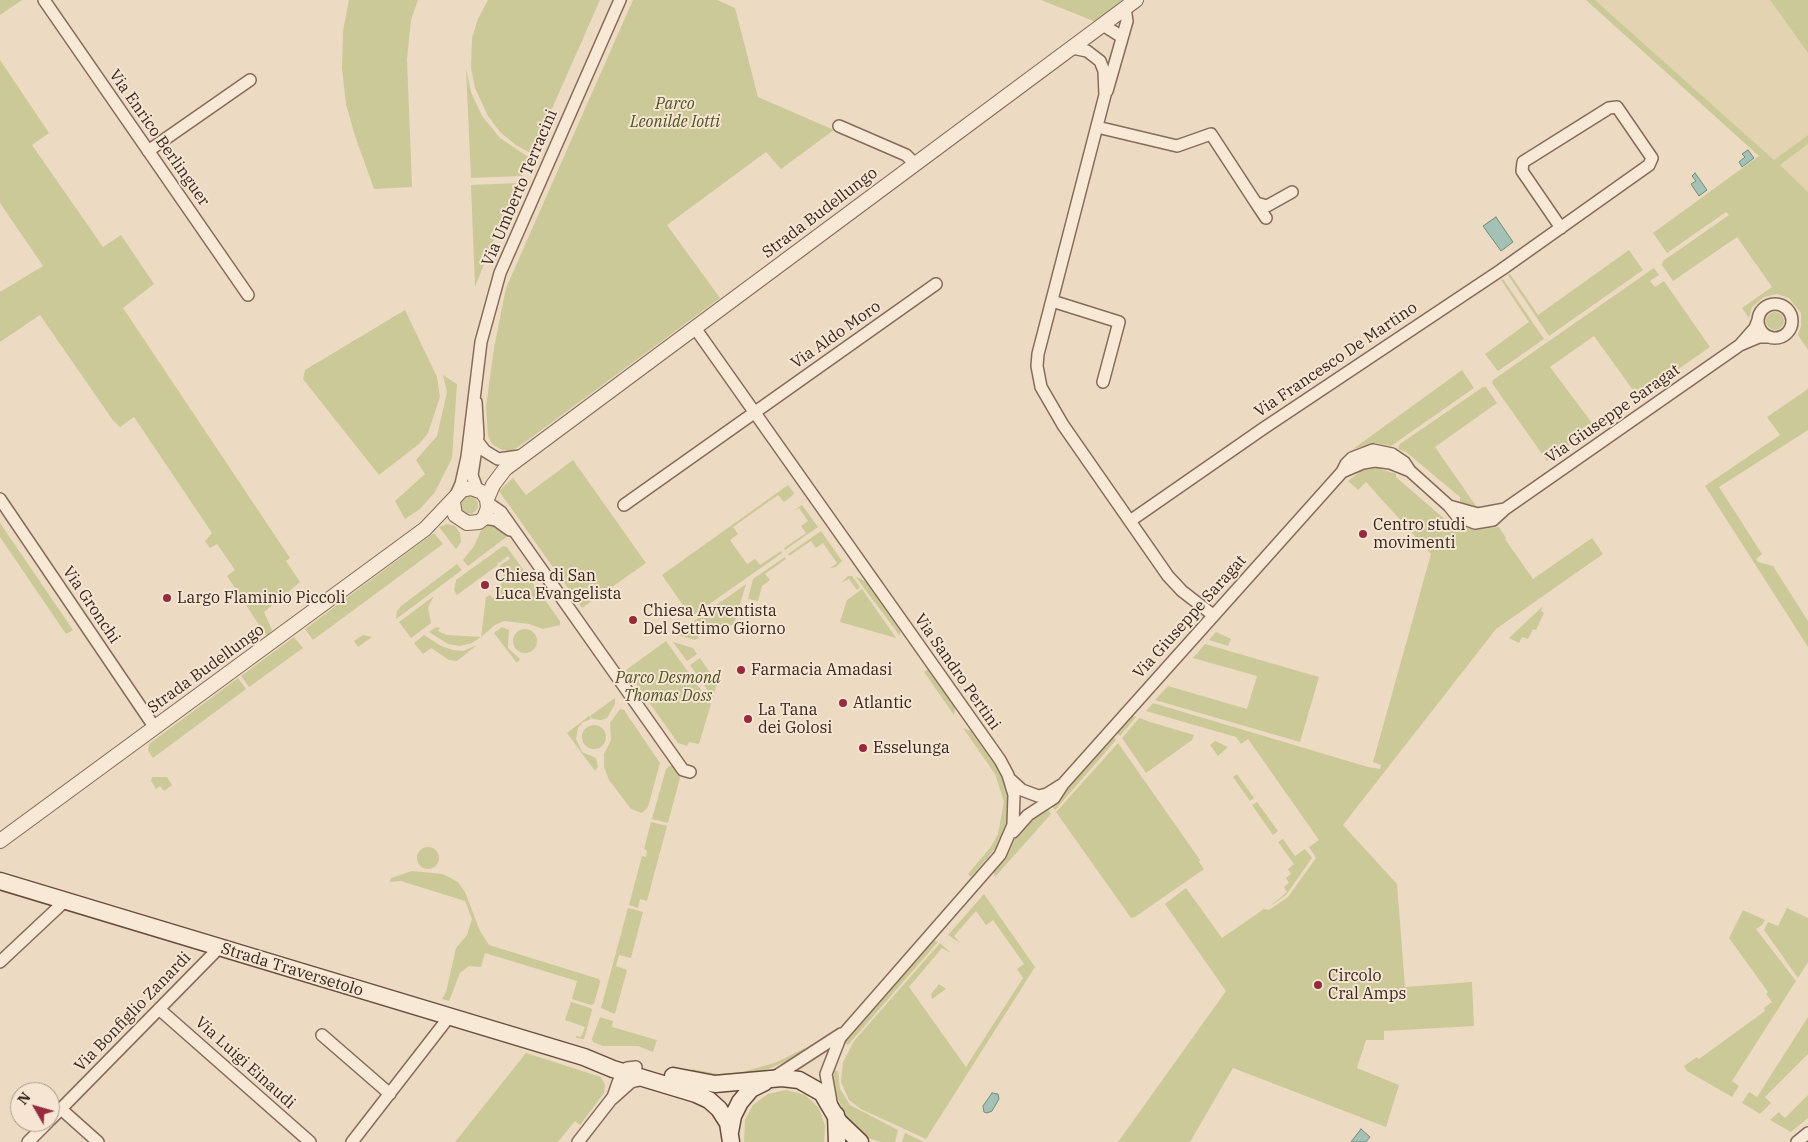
<!DOCTYPE html>
<style>
body{margin:0}
#map{position:relative;width:1808px;height:1142px;overflow:hidden;background:#eddac3;font-family:"IBM Plex Serif",serif}
canvas{display:block}
.north{position:absolute;left:10px;top:1082px;width:50px;height:50px;box-sizing:border-box;background:#f5e5d2;border:1px solid #a9998a;border-radius:50%;rotate:308deg;font-size:14px;font-weight:700;line-height:20px;text-align:center;color:#37261e}
.north::after{content:'';display:block;margin:auto;width:18px;height:22px;background:#952b3d;clip-path:polygon(50% 0,100% 100%,50% 72%,0 100%)}
</style>
<div id="map">
<canvas width="1808" height="1142"></canvas>
<div class="north">N</div>
</div>
<script>
const ctx = document.querySelector('canvas').getContext('2d');
ctx.lineJoin = 'round';
function fillPath(path, color) { ctx.fillStyle = color; ctx.fill(path, 'evenodd'); }
const poly = rows => new Path2D(rows.map(r => 'M' + r).join(''));
function stroke(path, color, width, dash) { ctx.strokeStyle = color; ctx.lineWidth = width; ctx.lineCap = dash ? 'butt' : 'round'; ctx.setLineDash(dash || []); ctx.stroke(path); }
function drawText(font, color, halo, rows, align = 'center') {
  ctx.font = font + ' "IBM Plex Serif",serif'; ctx.lineWidth = 4; ctx.setLineDash([]); ctx.textBaseline = 'middle'; ctx.strokeStyle = halo; ctx.fillStyle = color; for (const [text, x, y, turn = 0] of rows) {
    ctx.save(); ctx.translate(x, y); ctx.rotate((+turn || 0) * Math.PI / 180); ctx.textAlign = isNaN(turn) ? turn : align; if (halo) ctx.strokeText(text, 0, 0); ctx.fillText(text, 0, 0); ctx.restore();
  }
}
fillPath(poly([
 [1595,0,1770,0,1808,53,1808,135,1774,160],
 [1808,144,1808,192,1779,165]
]), '#e3d3b0');
fillPath(poly([
 [0,0,22,0,0,15],
 [349,0,418,0,411,20,407,59,412,187,374,189,355,136,346,104,342,68,343,31],
 [488,0,600,0,532,154,516,145,500,132,488,116,475,88,471,68,472,38,478,19],
 [633,0,717,0,735,8,758,97,834,130,781,169,766,152,667,225,720,298,528,440,512,451,502,450,492,444,488,436,486,407,494,348,506,288],
 [1041,0,1129,0,1101,24],
 [1586,0,1595,0,1774,160,1808,135,1808,144,1780,165,1808,192,1808,350,1798,335,1801,326,1801,313,1789,298,1777,294,1764,297,1752,307,1749,318,1742,308,1772,287,1737,237,1673,281,1662,265,1663,261,1729,215,1726,212,1667,253,1653,233,1759,156],
 [1770,0,1808,0,1808,53],
 [0,60,49,133,32,145,103,247,121,235,154,284,123,308,290,558,286,561,300,582,264,612,272,630,267,637,227,576,235,570,217,544,210,548,205,541,212,533,134,417,120,427,112,419,40,315,0,342,0,292,43,266,0,203],
 [466,68,471,92,482,116,500,138,530,158,522,176,471,178],
 [519,183,494,239,475,287,471,185],
 [1629,250,1643,270,1549,336,1508,275,1510,274,1538,315],
 [1654,268,1659,275,1650,281,1655,287,1664,281,1710,347,1638,397,1594,336,1550,367,1595,427,1547,461,1492,383,1493,380],
 [1503,279,1544,339,1498,371,1485,354,1529,322,1501,280],
 [405,310,437,377,440,397,428,433,419,444,379,475,303,379,305,370],
 '1766 321a9 9 0 1 1 18 0a9 9 0 1 1-18 0Z',
 [1462,370,1474,388,1391,446,1376,443,1353,449],
 [443,375,457,384,452,458,435,492,420,509,405,519,395,501,425,474,416,460,437,436,447,392],
 [1483,387,1486,387,1497,403,1435,447,1476,506,1460,502,1460,497,1406,452,1398,449,1400,444],
 [1808,389,1808,430,1719,487,1762,554,1756,559,1758,562,1773,566,1808,621,1808,647,1705,486,1780,435,1767,417],
 [573,460,646,563,582,608,499,491,513,478,526,495],
 [1377,468,1396,474,1396,477,1448,522,1475,530,1499,527,1506,538,1505,539,1533,579,1592,538,1603,554,1496,629,1343,825,1397,884,1405,987,1472,982,1474,1026,1384,1031,1384,1040,1366,1040,1357,1068,1399,1085,1386,1127,1233,1068,1190,1142,1118,1142,1226,991,1165,904,1186,888,1222,938,1264,909,1269,910,1288,897,1316,858,1309,847,1319,840,1248,739,1241,744,1236,737,1146,711,1153,703,1368,767,1380,769,1381,765,1373,762,1431,554,1366,482,1358,490,1348,481,1361,471],
 [788,485,794,493,791,497,784,502,778,495,733,527,738,534,730,540,747,564,755,559,760,565,781,551,782,553,691,617,662,575],
 '460 505a9 9 0 1 1 18 0a9 9 0 1 1-18 0Z',
 [802,505,818,527,785,550,784,548,806,533,801,526,808,521,799,508,791,512],
 [0,523,73,630,66,634,0,537],
 [492,523,509,535,468,566,463,560,474,546,483,526],
 [447,524,455,526,460,533,461,542,456,549,439,527],
 [821,531,842,561,836,567,830,568,837,563,823,543,816,548,811,541,789,556,788,554],
 [434,533,443,544,313,640,305,629],
 [503,546,507,547,560,621,560,625,543,629,529,624,504,621,495,625,481,637,472,643,460,646,448,644,429,632,436,627,440,628,438,631,447,635,481,637,486,597,490,595,493,598,498,594,496,590,501,584,503,575,500,565,510,559,508,556,499,563,497,562,498,565,457,595,454,590,456,580],
 [785,557,786,559,765,574,770,580,762,586,758,601,748,599,753,579],
 [457,564,462,570,396,619,397,611,401,606],
 [848,576,852,576,860,587,857,590,849,579,841,583],
 [855,576,866,582,900,631,900,636],
 [746,584,734,624,704,636,694,621],
 [862,589,896,638,840,622,847,600],
 [434,596,428,607,431,623,411,638,399,622],
 [1543,606,1541,611,1544,613,1536,630,1533,629,1528,639,1522,637,1519,643,1509,638],
 [689,624,699,638,695,640,675,634],
 [502,627,509,630,508,648,520,659,517,663,494,633],
 '513 641a12 12 0 1 1 24 0a12 12 0 1 1-24 0Z',
 [1216,632,1231,639,1228,646,1209,640],
 [363,635,372,637,358,647,354,641],
 [424,635,441,646,453,650,463,651,477,645,457,661,449,660,431,648,423,654,414,643],
 [294,637,303,648,249,687,241,676],
 [666,641,711,704,699,744,689,742,687,746,678,743,626,670],
 [673,642,693,648,697,654,687,661],
 [1205,644,1319,677,1300,742,1155,700,1168,686,1247,709,1257,676,1193,658],
 [700,658,717,683,713,698,690,665],
 [928,669,955,708,954,715,924,672],
 [238,678,246,689,153,758,148,750,149,744],
 [615,698,615,704,607,718,601,720,593,719,590,716],
 [620,709,624,710,660,763,648,807,642,813,631,809,609,780,604,767,604,754,611,740,610,723],
 [589,716,591,719,583,722,578,728,576,739,582,752,596,758,598,767,595,771,567,733],
 [1133,716,1136,717,1120,736,1117,732],
 [1139,718,1150,722,1194,735,1192,740,1146,773,1122,738],
 '582 737a12 12 0 1 1 24 0a12 12 0 1 1-24 0Z',
 [963,728,971,731,997,768,1005,785,1008,804,1008,818,999,844,971,877,968,874,990,848,998,834,1004,802,995,774],
 [1113,736,1116,740,1055,810,1051,805],
 [1215,741,1228,747,1218,756,1210,745],
 [1118,743,1200,860,1199,862,1204,869,1135,917,1131,918,1056,812],
 [669,766,674,766,679,772,680,778,668,823,652,819,666,769],
 [1237,774,1254,798,1250,801,1233,777],
 [152,777,167,777,172,785,164,791,160,786,156,789,151,781],
 [1257,802,1278,831,1273,835,1252,805],
 [1047,808,1051,814,995,877,993,872,1008,854,1017,835,1031,818],
 [651,822,667,826,647,901,640,899,638,908,629,905,642,856,646,857,647,851,644,849],
 [1283,839,1295,856,1305,849,1312,858,1286,895,1269,907,1287,892,1284,887,1289,883,1286,878,1291,874,1288,869,1294,864,1278,842],
 '417 858a11 11 0 1 1 22 0a11 11 0 1 1-22 0Z',
 [412,871,443,874,458,882,465,892,480,931,489,945,599,979,600,982,594,1004,591,1005,572,999,577,981,485,953,481,967,469,966,460,973,449,1001,442,999,446,992,456,948,467,935,472,919,465,901,401,881,390,882,391,878],
 [984,894,1035,967,926,1139,861,1109,849,1100,841,1082,843,1062,854,1041,940,943,951,953,942,948,909,987,966,1067,1023,978,1017,969,1024,964,993,920,986,925,976,911,954,936,960,943,948,935],
 [628,908,643,912,631,958,619,955,616,966,627,970,615,1014,601,1008],
 [1787,908,1808,918,1808,962,1798,978,1764,930,1768,922,1778,926],
 [1743,910,1765,920,1762,925,1756,929,1796,981,1732,1081,1739,1086,1732,1097,1687,1071,1684,1066,1697,1057,1699,1059,1765,1011,1764,1008,1772,1002,1766,994,1768,992,1729,938],
 [933,940,938,942,848,1045,844,1042],
 [939,984,946,989,932,999,931,994],
 [571,1002,591,1008,592,1010,584,1039,576,1038,576,1036,581,1037,585,1027,565,1020],
 [600,1017,613,1021,612,1027,657,1040,653,1052,638,1046,603,1046,593,1042,592,1039],
 [1808,1017,1808,1054,1765,1097,1771,1103,1760,1114,1742,1103,1749,1092,1757,1097],
 [805,1048,807,1052,764,1071,725,1080,691,1073,692,1069,718,1074,743,1072,777,1062],
 [526,1053,601,1077,605,1085,604,1093,580,1125,575,1121,558,1142,455,1142],
 [833,1070,838,1071,840,1089,850,1105,898,1130,895,1142,881,1142,865,1137,847,1119,835,1092],
 [786,1090,805,1095,819,1108,825,1126,824,1142,744,1142,745,1120,753,1105,768,1094],
 [1808,1095,1808,1118,1791,1132,1770,1120,1779,1112,1785,1118],
 [905,1133,924,1142,902,1142]
]), '#cbc997');
const water = poly([
 [1748,150,1754,158,1742,167,1739,162,1745,157,1742,154,1748,150],
 [1695,173,1707,190,1699,196,1691,184,1696,181,1692,176,1695,173],
 [1496,217,1513,242,1501,251,1483,226,1496,217],
 [992,1093,998,1094,999,1099,992,1111,987,1113,984,1112,983,1106,992,1093],
 [1361,1129,1370,1137,1366,1142,1351,1142,1361,1129]
]);
fillPath(water, '#a5c0b4');
stroke(water, '#6c8e80', 1);
const minor = poly([
 [44,0,248,295],
 [1103,25,1122,37],
 [1072,48,1087,51,1100,61,1104,71,1105,95,1038,354,1037,366,1041,387,1063,425,1168,576,1182,591,1213,615],
 [1107,91,1127,21,1125,8],
 [839,126,906,155,915,164],
 [1097,127,1177,146,1211,134,1256,203,1267,206,1292,192],
 [148,151,250,80],
 [1256,203,1266,218],
 [1052,301,1119,322,1103,382],
 '1758 321a17 17 0 1 1 34 0a17 17 0 1 1-34 0Z',
 [1758,320,1755,328,1740,345,1759,337,1770,337],
 [695,328,1000,760,1008,775,1014,795,1013,825,1000,855,840,1038,826,1074,831,1102],
 [476,402,478,436,472,475,477,489],
 [478,442,485,451,498,459,520,456],
 [1373,450,1392,454,1404,462,1410,471,1390,463,1375,461,1363,463,1342,472,1346,464,1352,458,1373,450],
 [1410,471,1449,506],
 [456,495,461,484,467,457,481,342,500,273,620,0],
 [0,499,155,728],
 [488,503,501,512,683,770,690,772],
 [624,505,936,284],
 [1449,506,1478,514,1505,509,1493,520,1475,523,1457,516,1449,506],
 [1505,509,1740,345],
 [484,518,496,520,510,530],
 [1130,521,1264,428,1501,270,1649,165,1652,158,1617,107,1609,108,1523,162,1522,171,1561,228],
 [1011,780,1022,790,1038,796,1047,794,1063,784,1054,798,1028,815,1013,832],
 [1063,784,1342,472],
 [0,962,64,902],
 [159,1009,310,1142],
 [322,1035,390,1094],
 [773,1078,841,1034],
 [612,1099,631,1082,644,1079],
 [61,1109,98,1142],
 [50,1120,219,948],
 [28,1142,48,1122],
 [352,1142,449,1017],
 [578,1142,613,1097,621,1074,627,1068,636,1067],
 [1797,1142,1808,1133]
]);
const tertiary = poly([
 [487,499,493,485,505,469,1136,0],
 [0,841,425,529,462,490,471,488,482,492,487,499,488,508,484,518,479,522,467,523,455,515,453,502]
]);
const secondary = poly([
 [0,881,584,1057,613,1069,696,1094,709,1100,719,1109,728,1123,731,1142],
 [673,1076,715,1084,782,1078,799,1080,822,1093,839,1122,860,1142],
 [836,1115,837,1142],
 [730,1132,733,1116,740,1102,751,1089,765,1082]
]);
stroke(minor, '#876b5a', 14);
stroke(tertiary, '#876b5a', 16);
stroke(secondary, '#694c3d', 19);
stroke(minor, '#f8e8d6', 11);
stroke(tertiary, '#f8e8d6', 14);
stroke(secondary, '#f8e8d6', 16);
for (const [x, y, r, color] of [
 [1363,534,5,"#952b3d"],
 [485,585,5,"#952b3d"],
 [167,598,5,"#952b3d"],
 [633,620,5,"#952b3d"],
 [741,670,5,"#952b3d"],
 [843,703,5,"#952b3d"],
 [748,719,5,"#952b3d"],
 [863,748,5,"#952b3d"],
 [1318,985,5,"#952b3d"]
]) { const dot = new Path2D(); dot.arc(x, y, r, 0, 2 * Math.PI); ctx.fillStyle = color; ctx.fill(dot); stroke(dot, '#f5e5d2', 2); }
drawText('italic 16px', '#4f5325', '#f5e5d2', [
 ["Parco",675,104],
 ["Leonilde Iotti",675,122],
 ["Parco Desmond",668,678],
 ["Thomas Doss",668,696]
]);
drawText('16px', '#37261e', '#f5e5d2', [
 ["Via Enrico Berlinguer",159,138,55],
 ["Via Umberto Terracini",520,188,-67],
 ["Strada Budellungo",820,213,-37],
 ["Via Aldo Moro",836,335,-35],
 ["Via Francesco De Martino",1336,360,-34],
 ["Via Giuseppe Saragat",1613,414,-35],
 ["Via Gronchi",91,605,56],
 ["Via Giuseppe Saragat",1190,617,-48],
 ["Strada Budellungo",206,669,-36],
 ["Via Sandro Pertini",957,672,55],
 ["Strada Traversetolo",292,970,17],
 ["Via Bonfiglio Zanardi",133,1012,-46],
 ["Via Luigi Einaudi",245,1063,42]
]);
drawText('16px', '#37261e', '#f5e5d2', [
 ["Centro studi",1373,525],
 ["movimenti",1373,543],
 ["Chiesa di San",495,576],
 ["Luca Evangelista",495,594],
 ["Largo Flaminio Piccoli",177,598],
 ["Chiesa Avventista",643,611],
 ["Del Settimo Giorno",643,629],
 ["Farmacia Amadasi",751,670],
 ["Atlantic",853,703],
 ["La Tana",758,710],
 ["dei Golosi",758,728],
 ["Esselunga",873,748],
 ["Circolo",1328,976],
 ["Cral Amps",1328,994]
], 'left');
</script>
